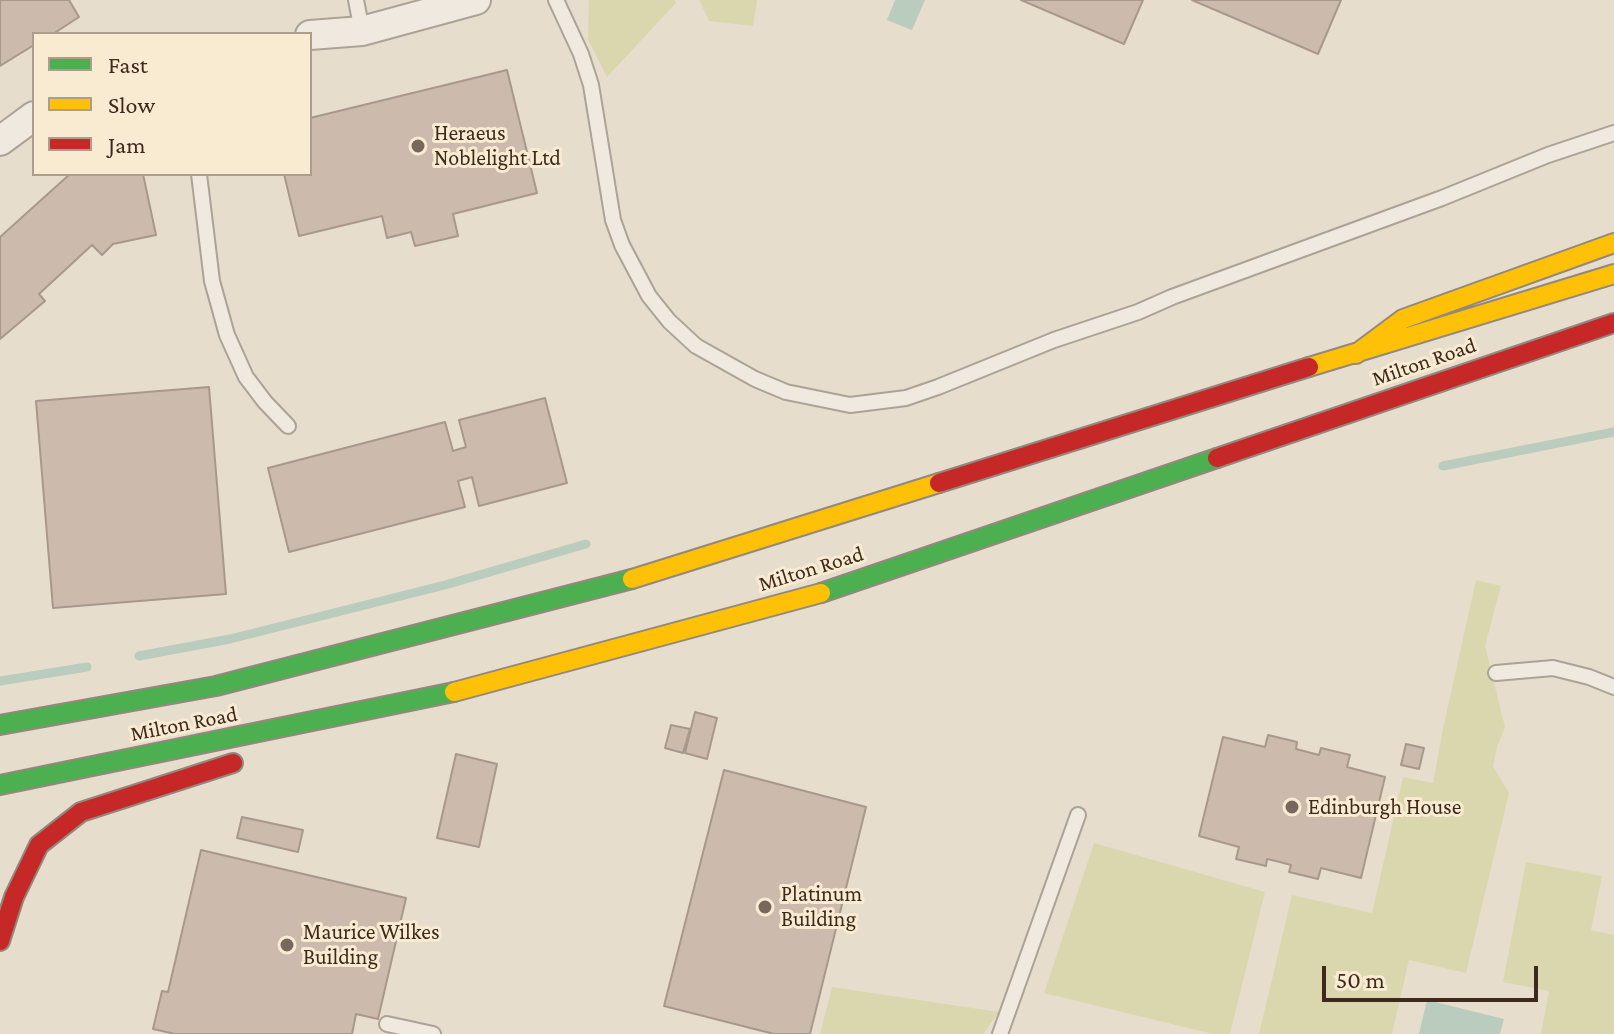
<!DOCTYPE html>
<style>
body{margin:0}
#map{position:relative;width:1614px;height:1034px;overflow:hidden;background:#e7ddcd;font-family:"Crimson Pro",serif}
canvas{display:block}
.legend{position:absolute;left:32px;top:32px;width:280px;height:144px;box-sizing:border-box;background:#f9ebd2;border:2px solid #ae9d8a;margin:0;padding:10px 14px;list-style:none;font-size:24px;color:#3d291d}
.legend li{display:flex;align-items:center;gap:16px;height:40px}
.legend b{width:40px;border:2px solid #ae9d8a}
.scale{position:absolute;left:1322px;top:966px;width:216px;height:36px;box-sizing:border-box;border:4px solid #3d291d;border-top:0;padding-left:10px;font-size:24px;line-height:28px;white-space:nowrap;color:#3d291d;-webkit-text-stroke:6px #f9ebd2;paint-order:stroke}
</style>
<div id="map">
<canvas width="1614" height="1034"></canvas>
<ul class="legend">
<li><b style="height:10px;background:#4caf50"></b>Fast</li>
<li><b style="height:10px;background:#ffc107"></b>Slow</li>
<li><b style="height:10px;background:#c62828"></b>Jam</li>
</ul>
<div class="scale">50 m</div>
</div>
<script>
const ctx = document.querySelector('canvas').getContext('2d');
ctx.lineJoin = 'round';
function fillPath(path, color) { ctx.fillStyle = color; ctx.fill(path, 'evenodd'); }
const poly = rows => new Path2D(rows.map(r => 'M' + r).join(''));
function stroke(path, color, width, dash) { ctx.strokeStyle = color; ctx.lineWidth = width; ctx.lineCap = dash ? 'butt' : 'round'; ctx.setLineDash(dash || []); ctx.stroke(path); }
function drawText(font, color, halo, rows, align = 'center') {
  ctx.font = font + ' "Crimson Pro",serif'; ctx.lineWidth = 6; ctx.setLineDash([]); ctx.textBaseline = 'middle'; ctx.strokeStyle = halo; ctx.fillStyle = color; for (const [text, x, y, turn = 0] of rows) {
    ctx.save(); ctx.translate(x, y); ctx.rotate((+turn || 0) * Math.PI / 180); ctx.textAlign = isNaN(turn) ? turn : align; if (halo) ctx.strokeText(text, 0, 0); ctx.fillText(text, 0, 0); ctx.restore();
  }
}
fillPath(poly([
 [589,0,675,0,676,3,607,77,588,40],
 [699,0,757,0,753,26,709,21],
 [1476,580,1501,586,1485,646,1505,727,1497,747,1493,766,1509,793,1466,973,1409,960,1392,1034,1259,1034,1292,895,1372,913,1403,777,1433,783,1443,729],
 [1094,843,1265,892,1230,1034,1213,1034,1044,993],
 [1526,862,1602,876,1591,930,1614,935,1614,1034,1541,1034,1549,991,1503,982],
 [832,987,999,1012,983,1034,820,1034]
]), '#dad7ae');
fillPath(poly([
 [895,0,925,0,912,30,887,20],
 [1427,1000,1504,1019,1500,1034,1419,1034]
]), '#b9ccbe');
stroke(poly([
 [1443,466,1614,432],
 [139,656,230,639,445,585,586,544],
 [0,681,87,667]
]), '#b9ccbe', 9);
const building = poly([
 [0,0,69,0,79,17,53,34,34,34,34,45,0,66,0,0],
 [1021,0,1143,0,1124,44,1021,0],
 [1192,0,1341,0,1318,54,1192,0],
 [507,70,537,193,453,214,458,236,415,246,411,232,387,238,382,216,299,236,284,174,310,174,310,118,507,70],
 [70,174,143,174,156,235,113,244,102,255,92,245,39,294,45,301,0,339,0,237,70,174],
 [209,387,226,594,53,608,36,401,209,387],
 [545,398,567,483,479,506,472,477,458,481,465,507,289,552,268,468,445,422,453,451,466,447,459,420,545,398],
 [695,712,717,718,707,759,685,753,695,712],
 [671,725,690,729,683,753,665,748,671,725],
 [1268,735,1297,742,1296,749,1319,755,1321,748,1350,755,1347,767,1385,777,1361,878,1321,868,1318,879,1289,872,1291,865,1280,862,1267,859,1266,866,1236,859,1239,847,1199,836,1223,737,1265,747,1268,735],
 [1406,744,1424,748,1419,769,1401,765,1406,744],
 [456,754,497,764,479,847,437,838,456,754],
 [724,770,866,807,810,1034,774,1034,664,1006,724,770],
 [242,817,303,830,298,852,237,838,242,817],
 [201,850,406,898,378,1019,356,1014,352,1034,175,1034,153,1029,162,991,168,992,201,850]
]);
fillPath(building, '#ccbaad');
stroke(building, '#a8988c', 2);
const lane = poly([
 [356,0,362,31],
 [556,0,581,54,591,85,613,220,622,245,649,296,669,321,696,346,755,379,786,392,850,405,906,398,938,387,1054,340,1138,312,1172,297,1442,198,1548,155,1614,133],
 [199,174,212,281,227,335,246,377,265,402,288,426],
 [1496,673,1553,668,1589,677,1614,687],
 [387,1024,433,1034],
 [1000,1034,1078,815]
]);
const street = poly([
 [310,35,362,31,476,0],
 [0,141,34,116]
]);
const fast = poly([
 [821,593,1217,458],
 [0,725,216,686,632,579],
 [0,785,454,692]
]);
const slow = poly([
 [1356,354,1403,319,1614,243],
 [1309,367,1614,274],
 [632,579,939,483],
 [454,692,821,593]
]);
const jam = poly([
 [1217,458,1614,323],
 [939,483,1309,367],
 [0,941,14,897,39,845,81,812,233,763]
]);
stroke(lane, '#aca296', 18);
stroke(street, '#aca296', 32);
stroke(fast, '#92887d', 22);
stroke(slow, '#92887d', 22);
stroke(jam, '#92887d', 22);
stroke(lane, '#efe9df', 14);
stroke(street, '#efe9df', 28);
stroke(fast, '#4caf50', 18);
stroke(slow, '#ffc107', 18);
stroke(jam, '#c62828', 18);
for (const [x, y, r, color] of [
 [418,146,8,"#78685b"],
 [1292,807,8,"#78685b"],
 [765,907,8,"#78685b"],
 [287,945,8,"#78685b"]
]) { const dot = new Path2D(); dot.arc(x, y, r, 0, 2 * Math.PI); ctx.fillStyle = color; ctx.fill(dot); stroke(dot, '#f9ebd2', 3); }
drawText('22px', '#3d291d', '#f9ebd2', [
 ["Heraeus",434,133],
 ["Noblelight Ltd",434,158],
 ["Edinburgh House",1308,807],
 ["Platinum",781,894],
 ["Building",781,919],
 ["Maurice Wilkes",303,932],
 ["Building",303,957]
], 'left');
drawText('22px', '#3d291d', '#f9ebd2', [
 ["Milton Road",1424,362,-19],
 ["Milton Road",811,569,-17],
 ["Milton Road",184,724,-11]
]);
</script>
